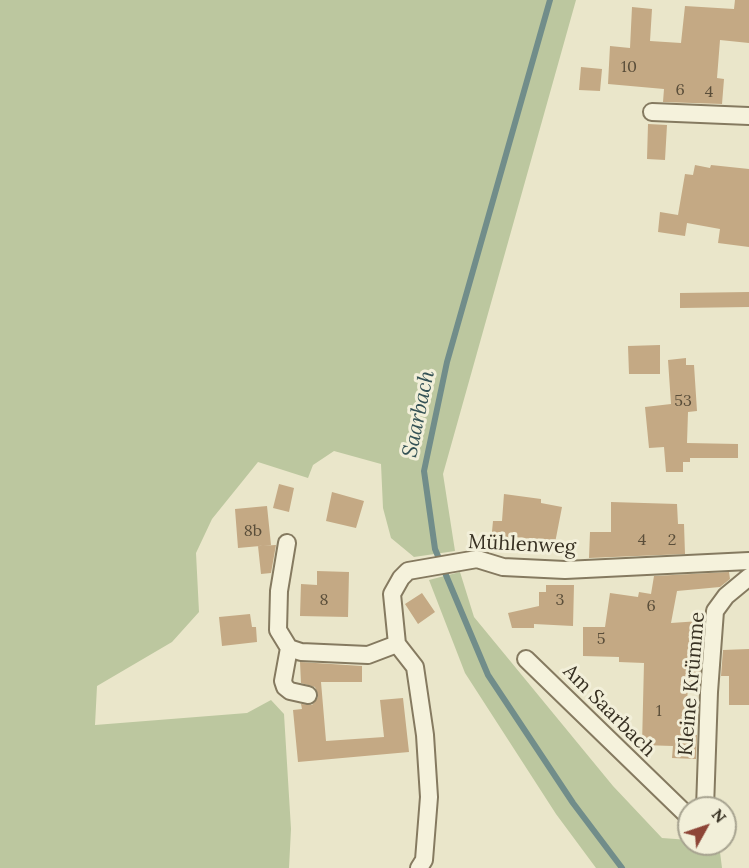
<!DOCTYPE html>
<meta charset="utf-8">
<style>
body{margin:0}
#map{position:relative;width:749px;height:868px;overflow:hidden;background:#eae6ca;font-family:Lora,serif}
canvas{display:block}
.north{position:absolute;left:677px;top:796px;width:60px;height:60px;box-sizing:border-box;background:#f2efd9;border:2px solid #a7a390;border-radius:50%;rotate:50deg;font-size:16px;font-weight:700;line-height:24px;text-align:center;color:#373022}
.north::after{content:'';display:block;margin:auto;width:21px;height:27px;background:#8d4537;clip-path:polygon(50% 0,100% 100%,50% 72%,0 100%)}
</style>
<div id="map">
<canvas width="749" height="868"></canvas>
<div class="north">N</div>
</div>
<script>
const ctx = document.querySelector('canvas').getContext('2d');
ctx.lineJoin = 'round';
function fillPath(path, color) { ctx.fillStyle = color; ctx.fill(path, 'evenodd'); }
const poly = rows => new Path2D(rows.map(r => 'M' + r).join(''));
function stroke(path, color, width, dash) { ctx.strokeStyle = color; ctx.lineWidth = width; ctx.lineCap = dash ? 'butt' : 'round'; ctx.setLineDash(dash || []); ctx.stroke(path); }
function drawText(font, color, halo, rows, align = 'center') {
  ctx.font = font + ' Lora,serif'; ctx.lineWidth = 6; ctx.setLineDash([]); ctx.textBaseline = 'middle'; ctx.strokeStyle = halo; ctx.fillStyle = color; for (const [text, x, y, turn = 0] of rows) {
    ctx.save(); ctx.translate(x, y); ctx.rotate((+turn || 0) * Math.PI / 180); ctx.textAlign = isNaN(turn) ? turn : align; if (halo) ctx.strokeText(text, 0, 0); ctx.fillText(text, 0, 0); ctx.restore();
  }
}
fillPath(poly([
 [0,0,576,0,443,474,455,551,414,557,391,538,383,508,381,464,334,451,313,465,308,478,258,462,212,519,196,553,199,612,172,642,97,686,95,725,247,713,271,700,284,714,291,829,289,868,0,868],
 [460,572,474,617,613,786,662,838,689,840,689,844,719,844,722,868,596,868,556,814,465,673,429,580]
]), '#bcc79f');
stroke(poly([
 [550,0,447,362,424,471,435,549,488,675,573,803,622,868]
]), '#718d8a', 6);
fillPath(poly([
 [735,0,749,0,749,43,720,40,717,78,724,79,722,104,663,102,664,89,608,84,610,46,630,48,632,7,652,9,650,41,681,43,685,6,734,9],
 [581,67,602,69,600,91,579,90],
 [648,124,667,125,665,160,647,159],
 [695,165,710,168,711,165,749,169,749,247,718,243,720,229,687,223,685,236,658,232,660,212,678,215,685,174,693,175],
 [749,292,749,307,680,308,680,293],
 [660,345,660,374,629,374,628,346],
 [686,358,686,365,694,365,697,411,688,412,687,443,738,444,738,458,690,458,690,462,683,462,683,472,666,472,664,447,649,448,645,407,671,404,668,360],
 [279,484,294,488,289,512,273,508],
 [332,492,364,501,356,528,326,521],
 [504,494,541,499,541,503,562,507,555,543,516,537,511,550,494,548,491,542,493,521,502,521],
 [611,502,677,504,678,524,684,524,685,554,589,558,590,532,611,532],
 [267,506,271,545,238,548,235,509],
 [276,545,271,573,261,574,258,546],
 [317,571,349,572,348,617,300,616,301,584,317,585],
 [729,572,730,579,720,587,677,591,671,623,700,621,702,645,700,675,695,675,695,686,688,686,685,734,697,735,696,759,672,758,673,746,642,745,644,663,619,662,619,657,583,656,583,627,605,627,610,593,638,597,639,592,651,594,654,576],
 [546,585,574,585,573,626,534,624,534,628,512,628,508,613,539,606,539,592,546,592],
 [422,593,435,612,418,624,405,604],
 [250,614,252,627,256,627,257,642,222,646,219,617],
 [749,649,749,705,729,705,729,676,721,676,723,650],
 [300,662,362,666,362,682,321,682,326,741,384,737,380,700,403,698,409,752,298,762,293,710,302,709,301,704,312,705,318,697,315,687,301,683]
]), '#c4a984');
const minor = poly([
 [652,112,749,116],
 [287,543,279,591,278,630,289,648,283,681,285,687,290,691,308,695],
 [289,648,301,652,368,655,397,644],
 [526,659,689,817],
 [705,808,709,692,715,611,726,596,749,577],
 [419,868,424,860,429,797,425,735,415,667,397,644,392,594,401,578,408,571,477,559,503,567,565,570,749,561]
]);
stroke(minor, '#857a60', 20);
stroke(minor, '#f5f2dc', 16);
drawText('16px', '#5a4e3a', null, [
 ["10",629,67],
 ["6",680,90],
 ["4",709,92],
 ["53",683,401],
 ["8b",253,531],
 ["4",642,540],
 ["2",672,540],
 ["8",324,600],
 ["3",560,600],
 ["6",651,606],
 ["5",601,639],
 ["1",659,711]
]);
drawText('20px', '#373022', '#f2efd9', [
 ["Mühlenweg",522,545,3],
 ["Kleine Krümme",692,684,-85],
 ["Am Saarbach",609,711,45]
]);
drawText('italic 21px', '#335155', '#f2efd9', [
 ["Saarbach",419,414,-78]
]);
</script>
